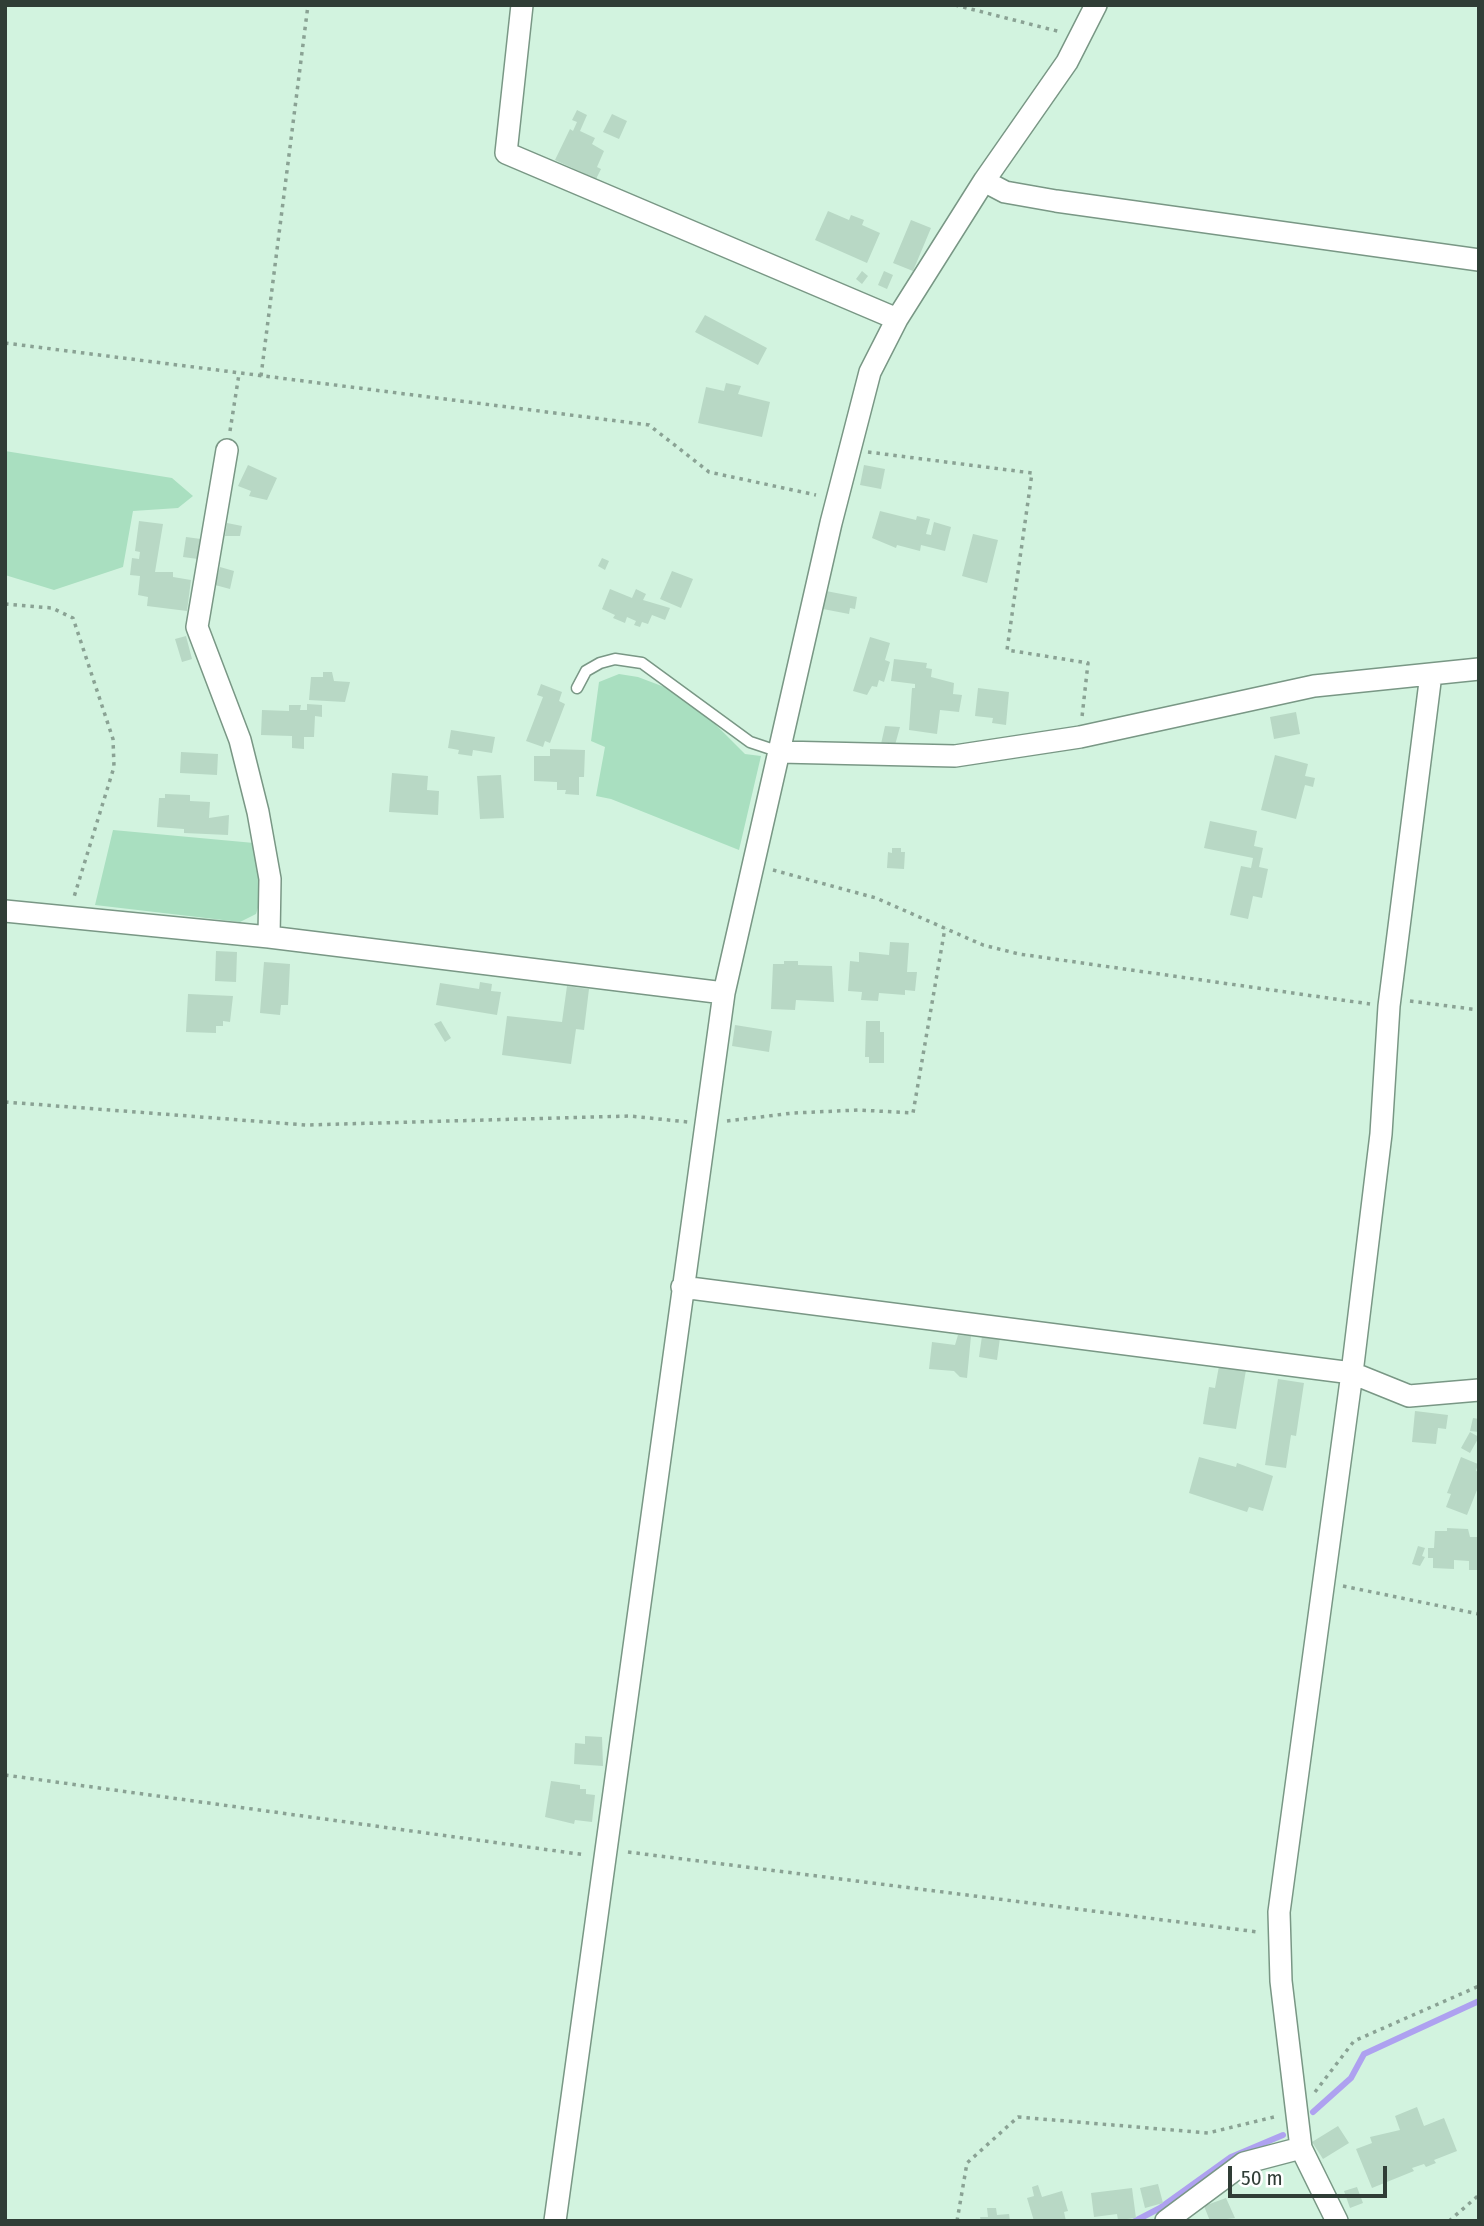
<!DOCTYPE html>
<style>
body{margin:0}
#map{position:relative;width:1484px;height:2226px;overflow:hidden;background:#d2f3df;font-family:"Fira Sans Condensed",sans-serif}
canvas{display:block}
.frame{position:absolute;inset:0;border:7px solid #303d36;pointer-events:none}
.scale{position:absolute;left:1228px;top:2166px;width:159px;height:32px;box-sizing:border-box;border:4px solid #303d36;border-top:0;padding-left:9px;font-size:21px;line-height:24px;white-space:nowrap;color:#303d36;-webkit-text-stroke:5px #fff;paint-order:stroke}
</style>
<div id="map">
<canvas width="1484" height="2226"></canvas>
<div class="frame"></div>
<div class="scale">50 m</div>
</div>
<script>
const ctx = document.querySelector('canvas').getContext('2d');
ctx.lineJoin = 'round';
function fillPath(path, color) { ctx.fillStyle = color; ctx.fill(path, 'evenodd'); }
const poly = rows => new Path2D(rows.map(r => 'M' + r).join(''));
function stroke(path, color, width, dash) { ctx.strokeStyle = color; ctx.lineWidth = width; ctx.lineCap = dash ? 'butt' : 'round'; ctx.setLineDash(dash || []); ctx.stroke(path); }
fillPath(poly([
 [5,451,172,478,193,496,178,508,133,511,123,567,54,590,5,575],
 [619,674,638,677,667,688,710,719,745,754,761,756,739,850,611,799,596,796,605,747,591,741,599,682],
 [113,830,254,843,262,895,256,914,240,922,95,905]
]), '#a9dfc0');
stroke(poly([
 [1313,2112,1351,2078,1364,2054,1479,2001],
 [1135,2221,1160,2208,1231,2157,1283,2135]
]), '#aea1f0', 6);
fillPath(poly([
 [577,110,587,115,580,131,595,138,592,144,604,151,597,167,601,169,596,179,555,160,570,129,573,131,577,122,572,120],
 [612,114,627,121,619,139,603,132],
 [828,211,849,220,851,215,864,220,862,225,880,233,867,263,815,240],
 [911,220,931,228,913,271,893,263],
 [862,271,868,276,862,284,856,279],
 [884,271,893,275,887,289,878,285],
 [705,315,767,348,758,365,695,332],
 [726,383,741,386,738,394,770,402,762,437,698,423,706,387,724,391],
 [248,465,277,478,267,500,249,496,251,491,238,486],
 [864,465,885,469,881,489,860,485],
 [880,511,916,520,917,516,930,519,926,534,931,535,934,522,951,527,945,551,921,545,920,551,897,545,896,548,872,538],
 [139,521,163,524,155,572,173,572,173,577,191,580,187,611,147,606,148,597,138,595,140,576,130,575,132,558,139,559,140,552,135,551],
 [227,523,242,526,240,536,225,536],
 [973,534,998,540,987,583,962,576],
 [186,537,201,539,198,559,183,557],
 [602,558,609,561,605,570,598,566],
 [220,567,234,571,230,589,215,585],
 [672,571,693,579,681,608,660,599],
 [610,589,632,598,636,589,646,594,643,600,670,608,665,620,652,615,648,624,642,622,640,627,634,625,636,621,627,617,625,623,613,618,615,615,602,609],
 [826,591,857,597,855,609,850,608,849,614,823,609],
 [186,636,192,659,182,662,175,639],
 [870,637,890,643,885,660,890,662,884,682,879,680,877,687,872,686,867,695,853,691],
 [894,659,927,663,926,668,932,669,931,677,954,683,953,694,962,695,959,712,940,710,937,734,909,730,912,688,915,688,915,684,891,681],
 [323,672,332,672,334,681,350,682,345,702,309,700,311,677,323,677],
 [541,684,562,692,559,701,565,704,550,743,545,741,543,747,526,741,543,697,537,695],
 [978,688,1009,692,1006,725,992,723,993,718,975,716],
 [307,704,322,705,322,717,315,716,314,737,304,737,304,749,292,748,292,736,261,735,262,710,289,711,289,705,301,705,300,710,307,710],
 [1296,712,1300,734,1274,739,1270,717],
 [885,726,900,727,895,745,881,744],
 [451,730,495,737,492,753,473,750,472,756,458,754,459,750,448,748],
 [550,749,585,750,584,777,579,777,579,795,565,794,566,790,557,790,557,782,534,781,534,756,550,756],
 [181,752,218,754,217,775,180,773],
 [1275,755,1308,764,1305,776,1315,778,1313,787,1305,785,1296,819,1261,810],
 [392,773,428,776,427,790,439,791,438,815,389,812],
 [501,775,504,818,480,819,477,776],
 [165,794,190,795,190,801,210,802,209,818,229,815,228,835,184,833,184,829,157,827,159,798,165,798],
 [1210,821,1257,831,1254,846,1263,848,1259,867,1268,869,1262,898,1253,896,1248,919,1230,915,1241,866,1251,868,1253,858,1204,848],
 [892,848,901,848,901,852,905,852,904,869,887,868,888,852,892,853],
 [890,942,909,943,907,972,917,972,915,991,905,990,905,995,879,993,878,1001,861,1000,862,992,848,991,850,961,859,962,859,952,889,955],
 [216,951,237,952,236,982,215,981],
 [784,961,798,961,798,965,832,966,834,1002,796,1000,795,1010,771,1009,773,964,784,964],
 [264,962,290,964,288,1005,281,1005,280,1015,260,1013],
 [480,982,492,984,491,991,501,992,497,1015,436,1005,440,983,479,989],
 [567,986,589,989,584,1030,576,1029,571,1064,502,1055,507,1016,562,1022],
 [188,994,233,996,230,1022,223,1021,223,1026,216,1026,216,1033,186,1032],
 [441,1021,451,1038,445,1042,434,1024],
 [866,1021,880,1021,880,1032,884,1032,884,1063,869,1063,869,1057,865,1057],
 [735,1025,772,1031,769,1052,732,1046],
 [958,1335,971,1336,967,1378,960,1377,954,1371,929,1369,932,1342,955,1345],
 [982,1336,1000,1338,997,1360,979,1357],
 [1219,1366,1246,1370,1236,1429,1203,1424,1209,1387,1215,1388],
 [1278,1379,1304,1383,1296,1436,1291,1435,1286,1468,1265,1465],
 [1415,1411,1448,1415,1446,1429,1438,1428,1436,1444,1412,1442],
 [1473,1418,1479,1419,1479,1432,1470,1431],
 [1470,1432,1479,1437,1470,1453,1461,1448],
 [1199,1457,1236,1467,1237,1463,1273,1476,1263,1511,1249,1507,1247,1512,1189,1493],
 [1461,1457,1478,1464,1476,1471,1479,1472,1479,1485,1467,1515,1446,1507,1451,1494,1447,1493],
 [1447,1528,1468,1529,1470,1537,1479,1537,1479,1570,1469,1570,1469,1561,1454,1560,1454,1569,1433,1568,1433,1558,1428,1558,1428,1548,1434,1548,1435,1531,1447,1531],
 [1418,1546,1425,1548,1422,1556,1425,1557,1420,1566,1412,1564],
 [585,1736,602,1737,603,1766,574,1764,575,1743,585,1744],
 [551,1781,580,1785,580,1789,586,1789,586,1794,595,1795,592,1822,575,1820,574,1824,545,1817],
 [1417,2107,1424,2126,1444,2118,1457,2151,1434,2160,1436,2163,1426,2167,1424,2164,1412,2168,1414,2171,1372,2188,1356,2149,1372,2143,1370,2137,1400,2130,1395,2116],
 [1338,2126,1349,2143,1323,2159,1312,2142],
 [1158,2184,1163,2203,1145,2208,1140,2188],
 [1038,2185,1042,2197,1062,2191,1068,2211,1064,2212,1066,2221,1034,2221,1027,2198,1034,2196,1032,2187],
 [1357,2187,1363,2203,1350,2208,1344,2191],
 [1132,2188,1136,2218,1118,2220,1117,2214,1094,2217,1091,2193],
 [1226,2198,1235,2218,1210,2221,1204,2206],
 [987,2208,996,2208,997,2215,1009,2214,1010,2221,981,2221,980,2217,988,2217]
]), '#b8d8c5');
const service = poly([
 [577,688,586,671,600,663,615,659,642,663,750,742,780,752]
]);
const minor = poly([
 [522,5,506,153,897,319],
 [984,181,1005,192,1056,201,1479,260],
 [227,450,197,627,240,740,258,812,270,879,269,937],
 [780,752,955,756,1080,737,1314,686,1479,669],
 [5,911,269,937,724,993],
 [682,1287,1352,1373,1409,1396,1479,1390],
 [555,2221,724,993,831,523,870,372,897,319,984,181,1067,62,1096,5],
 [1166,2221,1244,2163,1301,2148],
 [1337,2221,1301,2148,1281,1981,1279,1912,1352,1373,1381,1134,1389,1006,1431,674]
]);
stroke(service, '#799785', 13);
stroke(minor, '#799785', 24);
stroke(poly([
 [955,5,1061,32],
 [5,343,649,425,709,472,816,495],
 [261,376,308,5],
 [230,431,239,374],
 [868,452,1032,473,1007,650,1088,663,1082,717],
 [5,604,52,608,73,618,113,739,114,767,74,897],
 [773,870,876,898,983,945,1019,954,1370,1004],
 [1410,1001,1479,1010],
 [5,1102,306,1125,630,1116,688,1122],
 [727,1121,793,1113,859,1110,913,1113,945,928],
 [1343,1586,1479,1614],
 [5,1775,586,1855],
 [628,1852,1258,1932],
 [1315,2092,1354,2041,1479,1986],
 [957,2221,967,2163,1018,2117,1208,2133,1278,2116],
 [1449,2221,1479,2195]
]), '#8aa294', 3.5, [3.5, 5]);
stroke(service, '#fff', 10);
stroke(minor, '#fff', 21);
</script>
